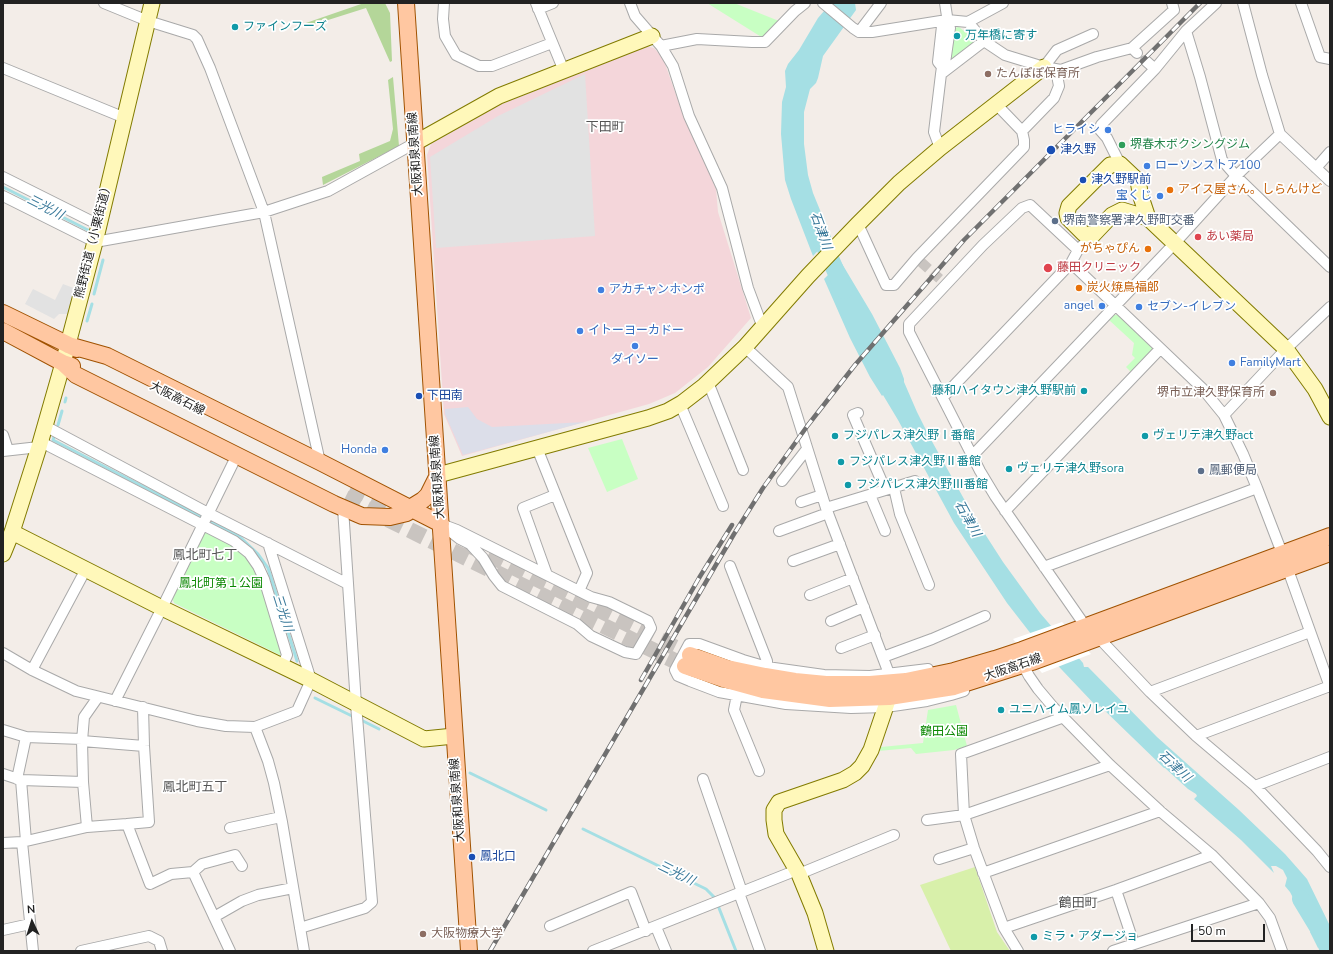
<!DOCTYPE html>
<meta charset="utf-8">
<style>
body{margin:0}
#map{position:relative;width:1333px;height:954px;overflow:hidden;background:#f3ede8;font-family:"Nunito Sans",sans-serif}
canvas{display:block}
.frame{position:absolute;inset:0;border:4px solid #222;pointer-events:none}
.north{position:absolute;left:12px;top:902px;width:40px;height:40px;-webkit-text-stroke:3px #fff;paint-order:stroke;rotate:356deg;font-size:11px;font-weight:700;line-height:16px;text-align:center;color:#222}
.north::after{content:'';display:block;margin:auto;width:14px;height:18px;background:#222;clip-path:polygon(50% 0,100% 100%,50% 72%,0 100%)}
.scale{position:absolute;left:1191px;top:924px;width:74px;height:18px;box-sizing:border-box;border:2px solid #222;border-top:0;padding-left:5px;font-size:12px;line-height:14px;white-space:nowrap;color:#222;-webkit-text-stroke:3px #fff;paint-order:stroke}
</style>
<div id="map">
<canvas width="1333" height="954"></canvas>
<div class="frame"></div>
<div class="north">N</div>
<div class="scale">50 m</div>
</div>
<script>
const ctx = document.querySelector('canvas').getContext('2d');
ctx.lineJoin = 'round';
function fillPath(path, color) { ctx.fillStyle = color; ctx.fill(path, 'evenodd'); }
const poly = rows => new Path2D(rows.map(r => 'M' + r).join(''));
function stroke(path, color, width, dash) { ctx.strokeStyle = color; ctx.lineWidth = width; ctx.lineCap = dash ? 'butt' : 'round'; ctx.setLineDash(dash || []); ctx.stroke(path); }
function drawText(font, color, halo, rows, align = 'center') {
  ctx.font = font + ' "Nunito Sans","Noto Sans JP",sans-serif'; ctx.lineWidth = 3.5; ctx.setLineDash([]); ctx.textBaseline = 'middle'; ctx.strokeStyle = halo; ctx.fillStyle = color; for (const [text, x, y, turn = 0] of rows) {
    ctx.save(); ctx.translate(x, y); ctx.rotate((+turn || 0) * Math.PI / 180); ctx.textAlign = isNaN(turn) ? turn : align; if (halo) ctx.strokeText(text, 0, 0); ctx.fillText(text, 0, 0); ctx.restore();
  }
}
fillPath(poly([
 [646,46,654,48,663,58,681,109,716,189,718,212,751,318,708,367,675,393,649,404,462,456,444,414,427,155,431,144,500,105]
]), '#f4d6da');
fillPath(poly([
 [975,867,997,932,1010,951,951,951,920,885]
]), '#d8f0aa');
fillPath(poly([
 [364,3,385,3,390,13,392,61,390,62,366,8,306,27,303,24],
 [393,77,399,146,323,185,322,177,360,161,359,154,390,141,393,129,388,80]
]), '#b4d699');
fillPath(poly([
 [707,3,734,3,779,21,763,38],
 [959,27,975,40,975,44,950,62,954,28],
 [1114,315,1118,315,1152,347,1152,351,1132,373,1126,367,1135,358,1132,355,1134,343,1109,320],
 [622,439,638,479,607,492,588,448],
 [204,532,208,532,232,543,247,555,256,568,283,651,280,655,174,603,172,597],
 [956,705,967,746,954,750,916,754,911,748,878,751,881,747,923,743,928,710]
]), '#c8ffc3');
fillPath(poly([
 [585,74,595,236,436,248,430,157,498,116],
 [63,284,76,289,68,314,59,314,54,319,25,304,33,289,55,300]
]), '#e2e2e2');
fillPath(poly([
 [468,407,477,419,492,427,585,422,463,455,445,414,445,409]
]), '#dcdee9');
fillPath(poly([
 [831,3,855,3,856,10,823,56,818,78,816,83,810,89,804,112,804,144,808,175,813,193,831,237,813,256,791,199,785,180,781,134,782,102,786,87,785,71,788,64,799,50,818,18],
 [841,262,872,314,900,368,904,379,904,382,917,412,929,436,974,517,1003,562,1040,613,1083,663,1084,667,1088,667,1157,737,1239,810,1285,854,1300,871,1307,879,1330,926,1330,950,1329,946,1325,943,1318,948,1310,932,1318,926,1314,919,1304,919,1290,892,1285,886,1287,878,1283,870,1276,866,1271,866,1274,873,1241,840,1194,799,1197,796,1196,794,1188,789,1165,768,1164,768,1100,706,1098,708,1045,652,1007,603,954,523,898,420,883,395,882,396,870,377,850,338,824,279]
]), '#a5dfe4');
fillPath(poly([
 [1062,622,1091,654,1042,673,1013,639]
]), '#fff');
stroke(poly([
 [3,187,88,230],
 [94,294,103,260],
 [87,321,92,304],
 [65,402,66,398],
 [58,425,62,411],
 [54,437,53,440,202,517],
 [211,522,240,537,258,554,268,568,297,661],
 [315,698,354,717],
 [359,719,379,729],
 [470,773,546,810],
 [583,829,706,889,715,898,736,951]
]), '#a5dfe4', 3);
stroke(poly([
 [816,221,822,240,844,290],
 [1301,899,1324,937,1329,951]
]), '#a5dfe4', 18);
stroke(poly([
 [921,262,940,279]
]), '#c9c4c0', 10, [10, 5]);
stroke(poly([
 [351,487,387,505],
 [345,498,685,666],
 [467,544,690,655]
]), '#c9c4c0', 16, [16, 8]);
const street = poly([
 [104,3,148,21,193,35,197,39,210,68,264,212,320,462],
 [444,3,443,19,445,36,456,55,479,66,492,66,552,43],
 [536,3,564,71],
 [630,3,635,16,661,46,673,66,689,116,722,188,748,288,763,328],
 [823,3,853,28,859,32,872,32,947,20,968,22,1003,3],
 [1301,3,1320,57,1330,59],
 [538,9,553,3],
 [968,22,984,41,1005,55,1044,67,1061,70,1097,57,1132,48,1137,53],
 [1186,31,1200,77,1222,160,1236,176,1330,267],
 [859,32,881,3],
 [661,46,697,39,752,42,765,42,795,11,805,3],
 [1132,48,1174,10,1172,3],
 [1146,61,1155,69],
 [942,67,938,62,942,26,948,23],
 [1044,67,1057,50,1093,34],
 [3,68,125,118],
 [941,74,984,41],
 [1022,131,1054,98,1059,86,1057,75,1048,69],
 [1280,134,1330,181],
 [940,148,934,132,941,74,942,67,945,63,950,28,948,23,945,3],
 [1120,164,1107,138,1100,130,1101,125,1155,69,1186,31,1216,3],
 [1316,168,1330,152],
 [3,177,99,225],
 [3,196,95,242,264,212,328,191,415,143],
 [858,224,886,285,894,285,917,258,1024,147,1024,140,1022,131,996,104],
 [1078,250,1030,205,1022,208,983,245,909,324,909,332,980,471,995,496,1086,627,1098,637,1150,692,1196,736,1255,786,1317,851,1330,867],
 [1071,263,1202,388,1224,415,1243,454,1257,488,1282,553,1330,687],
 [745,347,788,387,826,508,888,671,889,681],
 [708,382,743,470],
 [943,397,1071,263,1078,250,1093,235],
 [680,404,723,506],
 [858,413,853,415,885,489],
 [1224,415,1286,349,1330,307],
 [45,426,208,513,348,584],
 [3,435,8,450],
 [41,442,234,541,249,553,258,566,264,579,287,655,282,666],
 [537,448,587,573,579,591],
 [3,451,39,447],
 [973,455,1175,243,1236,176,1280,134,1262,75,1243,3],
 [782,481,807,449],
 [894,488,900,514,929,585],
 [870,495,885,531],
 [801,502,822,495],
 [826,508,915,481],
 [1005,511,1160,349],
 [441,524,457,530,591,597,609,602,648,621,651,628,636,654,625,652,591,636,577,624,502,586,494,576,483,558,470,544,460,539,441,524],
 [779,531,828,513],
 [793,561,840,544],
 [730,566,767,661,767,667],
 [1044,567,1257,488],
 [547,575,523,508,555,495],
 [810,595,853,578],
 [831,621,864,607],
 [841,648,875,635],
 [3,653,32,670,76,691,197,721,226,726,255,727,268,761,274,783,282,822,304,951],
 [883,657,932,639,985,616],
 [1023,665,1029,676,1038,689,1054,708,1110,765,1160,811,1212,855,1259,903,1270,918,1282,951],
 [928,669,870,676,824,675,767,667,743,660,699,644,689,644,675,670,678,676,690,681,719,692,786,704,851,708,886,707,927,701,951,695,964,691],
 [32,670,86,569],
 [1150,692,1310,632],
 [737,695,734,710,759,771],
 [115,701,162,608,237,455],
 [255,727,297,711,311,680,268,543],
 [3,730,26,737,82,739],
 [1196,736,1330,686],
 [82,741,144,746],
 [3,774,21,780,83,782,87,827],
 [17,779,26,737],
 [703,779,742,892],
 [21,780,26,841],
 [83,782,82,741,84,717,98,697],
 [1255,786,1330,757],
 [927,820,964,815,1110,765],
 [127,824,149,822,144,746,143,707],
 [230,828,281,817],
 [22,842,33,951],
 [3,843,22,842,87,827,127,824,150,884,171,874,193,872,230,951],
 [939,859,974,848],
 [193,872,202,864,235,855,242,866],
 [983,873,1160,811],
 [799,874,894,835],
 [1116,890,1134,944],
 [739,893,760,951],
 [214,917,242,901,258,895,293,888],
 [550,926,631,892,646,931],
 [656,927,666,951],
 [300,928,365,908,372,902,356,704,343,508],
 [1004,928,1116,890,1212,855],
 [3,930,30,924],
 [81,951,149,936,159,941,162,951],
 [593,951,797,870],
 [1018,951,1004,928,974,848,964,815,961,754,1064,717],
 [1113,951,1259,903]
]);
const secondary = poly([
 [415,143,499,96,652,36],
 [1148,218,1141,197,1138,181,1120,164,1110,165,1069,206,1067,213,1068,218,1084,234,1093,235,1112,215,1122,210,1148,218,1286,349,1315,389,1330,417],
 [438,475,648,418,668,411,682,403,704,386,745,347,808,276,858,224,899,183,940,148,1044,67],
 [12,532,162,608,311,680,424,739,454,736],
 [3,554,12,532,39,447,63,363,95,242,152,3],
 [826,951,815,913,799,874,776,834,774,820,774,810,779,802,843,780,855,773,862,766,871,750,889,697,889,686]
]);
const primary = poly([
 [406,3,469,951],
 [3,313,77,349],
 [3,331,63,363,72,366],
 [68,345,107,356,320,462,441,524],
 [63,363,76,375,334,504,362,516,390,517,407,513,410,508,423,500,428,495,437,477],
 [690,655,727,668,765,676,795,681,826,684,870,684,906,681,954,671,995,659,1022,650,1330,536],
 [685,666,723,679,763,690,830,699,889,697,954,687,1032,662,1330,553]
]);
stroke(street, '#a9a9a9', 12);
stroke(secondary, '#827b00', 17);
stroke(primary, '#a05200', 18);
stroke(street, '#fff', 10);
stroke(secondary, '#fff8ba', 15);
stroke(primary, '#ffc7a1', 16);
const rail = poly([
 [641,680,699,578,732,525],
 [490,951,734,534,763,488,808,425,855,365,964,240,1200,3]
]);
stroke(rail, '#707070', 4.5);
stroke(rail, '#fff', 3, [9]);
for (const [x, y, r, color] of [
 [235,27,4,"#0f9aa8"],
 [957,36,4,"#0f9aa8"],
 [988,74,4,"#8d6e63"],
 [1108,130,4,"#3f7fe0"],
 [1122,145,4,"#2e9e5b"],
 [1051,150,5,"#1a4fb4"],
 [1147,166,4,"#3f7fe0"],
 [1083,180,4,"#1a4fb4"],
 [1170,190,4,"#e8710a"],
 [1160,196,4,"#3f7fe0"],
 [1055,221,4,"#5c6f8a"],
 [1198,237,4,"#e0444e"],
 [1148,249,4,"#e8710a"],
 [1048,268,5,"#e0444e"],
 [1079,288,4,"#e8710a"],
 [601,290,4,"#3f7fe0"],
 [1102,306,4,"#3f7fe0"],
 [1139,307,4,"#3f7fe0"],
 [580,331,4,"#3f7fe0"],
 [635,346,4,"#3f7fe0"],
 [1232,363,4,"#3f7fe0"],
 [1084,391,4,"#0f9aa8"],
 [1273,393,4,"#8d6e63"],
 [419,396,4,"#1a4fb4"],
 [835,436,4,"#0f9aa8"],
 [1145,436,4,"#0f9aa8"],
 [385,450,4,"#3f7fe0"],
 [841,462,4,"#0f9aa8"],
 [1009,469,4,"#0f9aa8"],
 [1201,471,4,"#5c6f8a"],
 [848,485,4,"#0f9aa8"],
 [1001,710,4,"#0f9aa8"],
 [472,857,4,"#1a4fb4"],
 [423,934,4,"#8d6e63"],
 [1034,937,4,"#0f9aa8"]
]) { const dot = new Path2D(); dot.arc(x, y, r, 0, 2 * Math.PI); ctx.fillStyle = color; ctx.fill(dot); stroke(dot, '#fff', 1.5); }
drawText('12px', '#0d838f', '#fff', [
 ["ファインフーズ",243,27],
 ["万年橋に寄す",965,36],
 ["藤和ハイタウン津久野駅前",1076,391,"right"],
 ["フジパレス津久野Ⅰ番館",843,436],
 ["ヴェリテ津久野act",1153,436],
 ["フジパレス津久野Ⅱ番館",849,462],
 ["ヴェリテ津久野sora",1017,469],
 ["フジパレス津久野Ⅲ番館",856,485],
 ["ユニハイム鳳ソレイユ",1009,710],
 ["ミラ・アダージョ",1042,937]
], 'left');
drawText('12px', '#785e54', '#fff', [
 ["たんぽぽ保育所",996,74],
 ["堺市立津久野保育所",1265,393,"right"],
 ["大阪物療大学",431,934]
], 'left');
drawText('12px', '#366cbe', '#fff', [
 ["ヒライシ",1100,130,"right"],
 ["ローソンストア100",1155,166],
 ["宝くじ",1152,196,"right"],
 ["アカチャンホンポ",609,290],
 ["angel",1094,306,"right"],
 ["セブン-イレブン",1147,307],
 ["イトーヨーカドー",588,331],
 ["ダイソー",635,360,"center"],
 ["FamilyMart",1240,363],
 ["Honda",377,450,"right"]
], 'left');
drawText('12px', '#27864d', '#fff', [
 ["堺春木ボクシングジム",1130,145]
], 'left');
drawText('12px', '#164399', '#fff', [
 ["津久野",1060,150],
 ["津久野駅前",1091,180],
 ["下田南",427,396],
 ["鳳北口",480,857]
], 'left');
drawText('12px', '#222', '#fff', [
 ["大阪和泉泉南線",416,154,-94],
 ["熊野街道（小栗街道）",94,240,-76],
 ["大阪高石線",177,399,27],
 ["大阪和泉泉南線",438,477,-94],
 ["大阪高石線",1013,668,-19],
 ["大阪和泉泉南線",458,800,-94]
]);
drawText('12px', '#c56008', '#fff', [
 ["アイス屋さん。しらんけど",1178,190],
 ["がちゃぴん",1140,249,"right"],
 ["炭火焼鳥福郎",1087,288]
], 'left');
drawText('12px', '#4e5e75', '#fff', [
 ["堺南警察署津久野町交番",1063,221],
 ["鳳郵便局",1209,471]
], 'left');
drawText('12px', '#be3a42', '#fff', [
 ["あい薬局",1206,237],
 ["藤田クリニック",1057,268]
], 'left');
drawText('12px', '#0b8802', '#fff', [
 ["鳳北町第１公園",221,584],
 ["鶴田公園",944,732]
]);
drawText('13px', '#555', '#fff', [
 ["下田町",605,128],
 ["鳳北町七丁",205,556],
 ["鳳北町五丁",195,788],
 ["鶴田町",1078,904]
]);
drawText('italic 13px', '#39799a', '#fff', [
 ["三光川",45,208,27],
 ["石津川",820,231,70],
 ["石津川",967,519,61],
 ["三光川",282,613,72],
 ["石津川",1174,767,42],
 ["三光川",676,874,26]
]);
</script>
